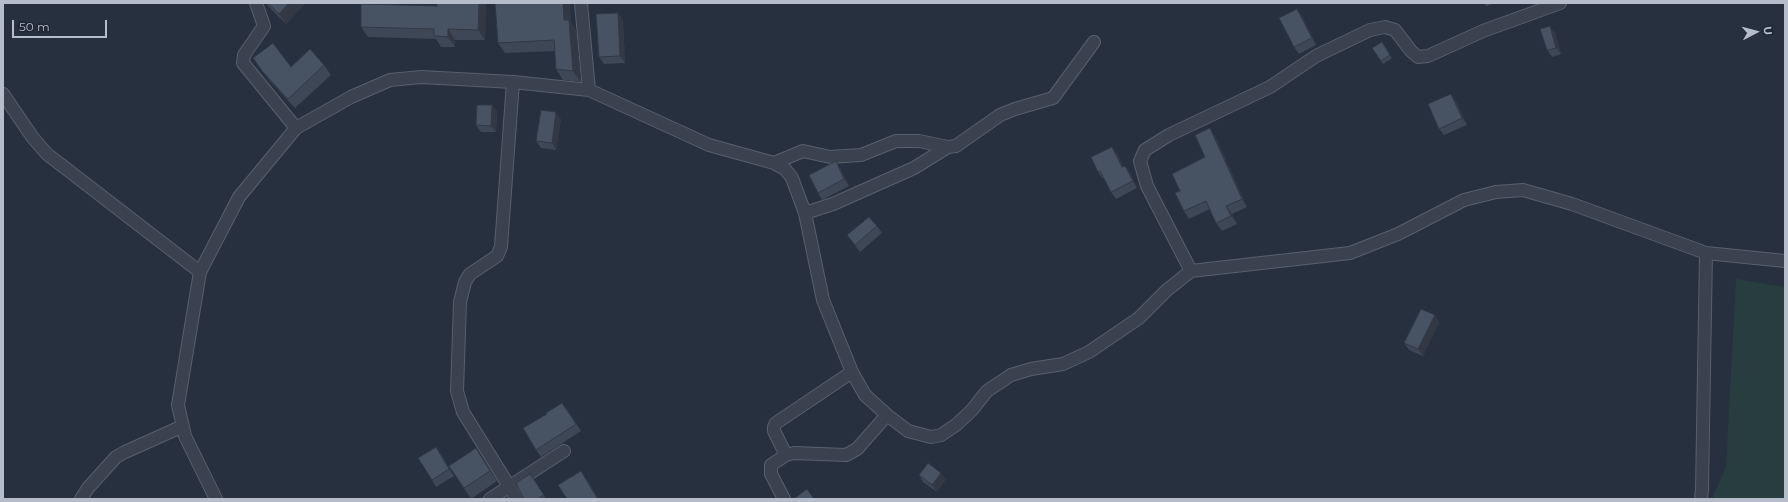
<!DOCTYPE html>
<style>
body{margin:0}
#map{position:relative;width:1788px;height:502px;overflow:hidden;background:#26303f;font-family:Montserrat,sans-serif}
canvas{display:block}
.frame{position:absolute;inset:0;border:4px solid #b6bdca;pointer-events:none}
.north{position:absolute;left:1736px;top:12px;width:40px;height:40px;-webkit-text-stroke:3px #1e2734;paint-order:stroke;rotate:84deg;font-size:11px;font-weight:700;line-height:16px;text-align:center;color:#b6bdca}
.north::after{content:'';display:block;margin:auto;width:14px;height:18px;background:#b6bdca;clip-path:polygon(50% 0,100% 100%,50% 72%,0 100%)}
.scale{position:absolute;left:12px;top:20px;width:95px;height:18px;box-sizing:border-box;border:2px solid #b6bdca;border-top:0;padding-left:5px;font-size:12px;line-height:14px;white-space:nowrap;color:#b6bdca;-webkit-text-stroke:3px #1e2734;paint-order:stroke}
</style>
<div id="map">
<canvas width="1788" height="502"></canvas>
<div class="frame"></div>
<div class="north">U</div>
<div class="scale">50 m</div>
</div>
<script>
const ctx = document.querySelector('canvas').getContext('2d');
ctx.lineJoin = 'round';
function fillPath(path, color) { ctx.fillStyle = color; ctx.fill(path, 'evenodd'); }
const poly = rows => new Path2D(rows.map(r => 'M' + r).join(''));
function stroke(path, color, width, dash) { ctx.strokeStyle = color; ctx.lineWidth = width; ctx.lineCap = dash ? 'butt' : 'round'; ctx.setLineDash(dash || []); ctx.stroke(path); }
fillPath(poly([
 [1736,279,1785,287,1785,499,1712,499,1726,467]
]), '#283d40');
const minor = poly([
 [256,3,264,26,244,55,243,63,296,128],
 [581,3,589,90],
 [513,82,501,247,497,256,470,274,465,282,460,302,457,391,463,412,517,499],
 [3,94,33,138,47,154,200,272],
 [774,163,803,151,830,157,861,155,896,141,919,141,948,147,956,146,1000,115,1015,109,1053,98,1094,42],
 [805,213,833,204,914,168,948,147],
 [1191,271,1147,186,1140,161,1145,150,1169,135,1270,87,1316,56,1370,30,1385,27,1395,30,1411,51,1418,57,1428,56,1483,31,1560,3],
 [786,455,774,431,774,427,776,423,852,372],
 [81,499,88,488,116,457,125,452,183,426],
 [216,499,185,436,178,405,200,272,239,197,296,128,351,97,390,80,421,77,513,82,589,90,709,145,774,163,785,169,792,178,805,213,823,300,852,372,865,395,887,415,908,431,931,437,941,435,956,425,972,410,987,391,1011,375,1031,369,1063,364,1089,352,1139,318,1167,290,1191,271,1350,253,1398,234,1464,200,1496,192,1523,190,1572,204,1706,253,1785,261],
 [490,499,564,451],
 [784,499,771,474,771,465,786,455,794,453,846,455,857,449,887,415],
 [1701,499,1702,489,1706,253]
]);
stroke(minor, '#57606d', 14);
stroke(minor, '#3a424f', 12);
fillPath(poly([
 [266,3,306,3,286,24,269,7],
 [437,3,486,3,485,40,455,40,455,47,441,47,436,39,368,37,361,27,437,6],
 [1484,3,1495,3,1486,6],
 [1297,9,1302,16,1316,45,1299,54,1294,47],
 [618,13,623,20,625,63,604,64,599,57],
 [571,23,576,30,581,82,563,80,556,69,555,51,505,53,498,43],
 [1555,33,1561,54,1552,57,1547,50],
 [1382,42,1392,58,1383,64,1372,48],
 [253,58,291,67,324,65,331,75,295,108,270,81],
 [1456,101,1467,125,1444,135,1439,129],
 [492,105,497,112,496,132,481,132,476,125],
 [561,119,556,150,541,148,536,141],
 [1215,136,1247,207,1232,214,1237,224,1222,231,1216,223,1210,209,1189,219,1184,211,1180,191,1205,157],
 [1117,153,1123,167,1125,166,1130,173,1137,188,1116,199,1111,192,1104,178,1103,179,1098,172],
 [840,168,849,186,822,200,818,193],
 [877,226,882,233,860,252,847,235],
 [1439,322,1423,356,1409,350,1404,343],
 [567,409,581,431,541,457,536,450],
 [441,454,454,476,436,487,432,480],
 [483,458,497,481,471,499,449,466],
 [919,475,946,479,937,492,923,482],
 [535,481,546,499,524,499]
]), '#3d4755');
fillPath(poly([
 [289,3,306,3,286,24,279,14],
 [479,3,486,3,485,40,478,30],
 [563,3,570,3,571,23,576,30,581,82,573,71,564,20],
 [1297,9,1302,16,1316,45,1312,38],
 [618,13,623,20,625,63,620,56],
 [1550,26,1555,33,1561,54,1556,48],
 [448,29,455,40,455,47,448,37],
 [1451,94,1456,101,1467,125,1462,118],
 [492,105,497,112,496,132,491,126],
 [556,112,561,119,556,150,552,143],
 [1210,128,1215,136,1247,207,1242,199],
 [1112,147,1117,153,1127,174,1122,167],
 [836,161,840,168,849,186,844,179],
 [1125,166,1130,173,1137,188,1133,181],
 [1226,206,1232,214,1237,224,1231,216],
 [1435,315,1439,322,1423,356,1418,349],
 [436,447,441,454,454,476,449,469],
 [476,448,483,458,497,481,490,471],
 [581,471,588,481,599,499,597,498],
 [941,473,946,479,937,492,932,485]
]), '#323945');
const building = poly([
 [268,3,289,3,279,14,268,3],
 [437,3,479,3,478,30,448,29,448,37,434,36,434,29,361,27,361,4,437,6,437,3],
 [495,3,563,3,564,20,569,20,573,71,556,69,554,40,498,43,495,3],
 [1297,9,1312,38,1294,47,1279,18,1297,9],
 [618,13,620,56,599,57,596,14,618,13],
 [1550,26,1556,48,1547,50,1540,29,1550,26],
 [1382,42,1390,55,1381,61,1372,48,1382,42],
 [273,43,291,67,310,49,324,65,288,99,263,72,253,58,273,43],
 [1451,94,1462,118,1439,129,1428,104,1451,94],
 [477,105,492,105,491,126,476,125,477,105],
 [541,110,556,112,552,143,536,141,541,110],
 [1210,128,1242,199,1226,206,1231,216,1216,223,1206,201,1184,211,1175,193,1180,191,1172,174,1205,157,1195,135,1210,128],
 [1112,147,1122,167,1125,166,1133,181,1111,192,1100,171,1098,172,1091,157,1112,147],
 [836,161,844,179,818,193,809,175,836,161],
 [869,217,877,226,855,245,847,235,869,217],
 [1421,309,1435,315,1418,349,1404,343,1421,309],
 [562,403,576,424,536,450,523,428,547,414,546,413,562,403],
 [436,447,449,469,432,480,418,458,436,447],
 [476,448,490,471,464,488,449,466,476,448],
 [928,463,941,473,932,485,919,475,928,463],
 [581,471,597,498,596,499,567,499,558,485,581,471],
 [530,474,544,495,537,499,524,499,516,483,530,474],
 [807,489,814,499,796,499,795,498,807,489]
]);
fillPath(building, '#475263');
stroke(building, '#323945', 1);
</script>
